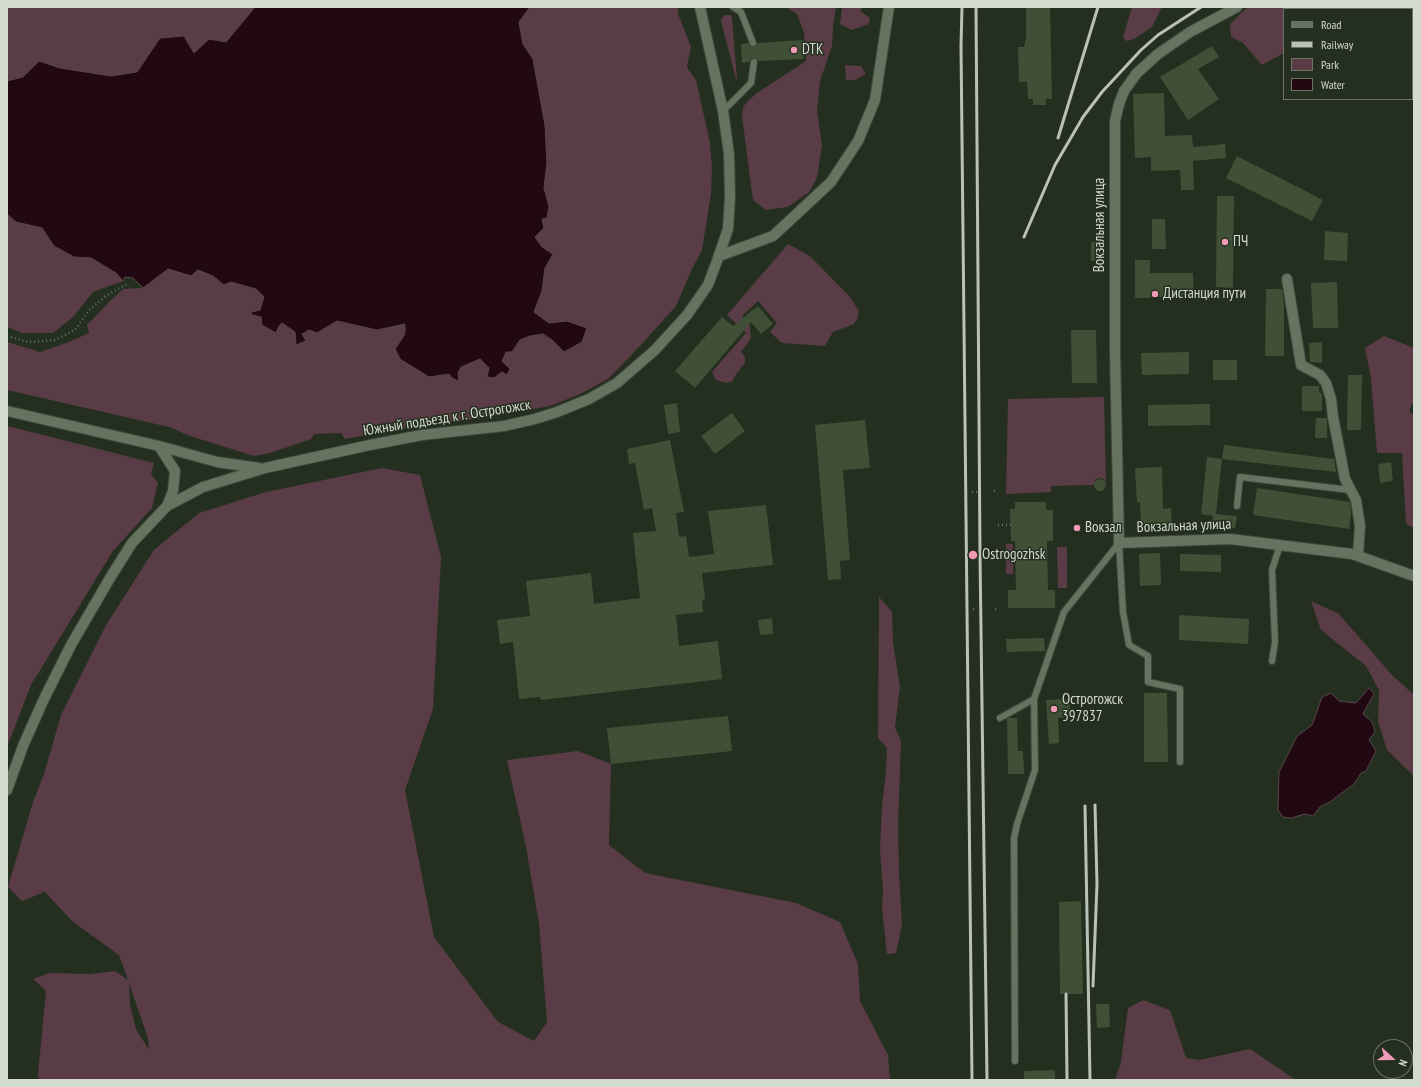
<!DOCTYPE html>
<meta charset="utf-8">
<style>
body{margin:0}
#map{position:relative;width:1421px;height:1087px;overflow:hidden;background:#242f1f;font-family:"PT Sans Narrow",sans-serif}
canvas{display:block}
.frame{position:absolute;inset:0;border:8px solid #d3dad0;pointer-events:none}
.legend{position:absolute;left:1283px;top:8px;width:130px;height:92px;box-sizing:border-box;background:#242f1f;border:1px solid #6a7366;margin:0;padding:5px 7px;list-style:none;font-size:12px;color:#d3dad0}
.legend li{display:flex;align-items:center;gap:8px;height:20px}
.legend b{width:20px;border:1px solid #6a7366}
.north{position:absolute;left:1373px;top:1039px;width:40px;height:40px;box-sizing:border-box;background:#242f1f;border:1px solid #6a7366;border-radius:50%;rotate:111deg;font-size:11px;font-weight:700;line-height:16px;text-align:center;color:#d3dad0}
.north::after{content:'';display:block;margin:auto;width:14px;height:18px;background:#f09ab7;clip-path:polygon(50% 0,100% 100%,50% 72%,0 100%)}
</style>
<div id="map">
<canvas width="1421" height="1087"></canvas>
<div class="frame"></div>
<ul class="legend">
<li><b style="height:5px;background:#677361"></b>Road</li>
<li><b style="height:5px;background:#bac1b6"></b>Railway</li>
<li><b style="height:11px;background:#5a3c46"></b>Park</li>
<li><b style="height:11px;background:#220812"></b>Water</li>
</ul>
<div class="north">N</div>
</div>
<script>
const ctx = document.querySelector('canvas').getContext('2d');
ctx.lineJoin = 'round';
function fillPath(path, color) { ctx.fillStyle = color; ctx.fill(path, 'evenodd'); }
const poly = rows => new Path2D(rows.map(r => 'M' + r).join(''));
function stroke(path, color, width, dash) { ctx.strokeStyle = color; ctx.lineWidth = width; ctx.lineCap = dash ? 'butt' : 'round'; ctx.setLineDash(dash || []); ctx.stroke(path); }
function drawText(font, color, halo, rows, align = 'center') {
  ctx.font = font + ' "PT Sans Narrow",sans-serif'; ctx.lineWidth = 3; ctx.setLineDash([]); ctx.textBaseline = 'middle'; ctx.strokeStyle = halo; ctx.fillStyle = color; for (const [text, x, y, turn = 0] of rows) {
    ctx.save(); ctx.translate(x, y); ctx.rotate((+turn || 0) * Math.PI / 180); ctx.textAlign = isNaN(turn) ? turn : align; if (halo) ctx.strokeText(text, 0, 0); ctx.fillText(text, 0, 0); ctx.restore();
  }
}
fillPath(poly([
 [7,7,255,7,226,42,194,53,184,36,160,38,137,72,111,76,60,68,39,61,22,77,7,81],
 [530,7,678,7,678,14,691,47,687,66,688,69,696,80,710,143,712,167,711,194,702,250,692,269,676,306,640,346,608,379,580,394,550,406,489,417,409,427,345,439,341,433,314,434,311,439,270,453,254,456,190,436,169,427,7,390,7,342,40,352,69,342,89,333,87,325,110,301,123,289,143,288,168,269,198,270,213,276,224,285,230,282,256,289,264,297,260,311,251,312,261,317,276,333,279,326,282,323,295,332,296,345,302,334,309,330,317,333,337,321,377,330,406,324,400,359,429,377,449,374,459,381,458,373,461,367,480,359,489,368,487,377,494,378,501,372,501,361,506,352,512,352,520,340,530,336,543,334,552,340,564,352,582,342,587,328,567,321,549,323,534,312,542,291,545,268,553,255,542,247,535,237,542,219,549,206,543,188,547,163,545,125,533,59,523,44,519,22],
 [786,7,836,7,833,27,832,46,820,81,817,111,822,145,817,178,809,192,788,207,766,210,753,200,742,116,743,107,748,101,757,93,806,61,804,33,797,14],
 [842,7,862,7,860,11,870,18,869,24,852,30,840,24],
 [1132,7,1162,7,1152,27,1134,39,1126,41,1123,37],
 [1249,7,1414,7,1414,13,1412,13,1412,9,1284,9,1284,53,1262,65,1243,43,1231,37,1230,24,1241,13],
 [725,15,731,15,732,18,737,79,736,79,721,21,721,19],
 [845,65,861,66,866,74,855,80,846,80],
 [7,214,16,222,42,228,54,246,74,257,91,258,116,273,123,281,93,292,74,316,53,333,22,333,7,327],
 [788,244,810,256,850,297,859,311,857,319,854,324,833,332,825,346,782,343,770,332,777,323,758,301,742,316,750,326,751,338,744,348,741,351,745,357,745,363,734,377,733,381,726,383,716,380,712,372,746,333,727,315],
 [1384,336,1414,348,1414,400,1409,411,1414,416,1414,528,1406,524,1402,453,1377,453,1371,378,1365,348],
 [1104,397,1106,483,1104,479,1100,478,1096,479,1093,485,1051,486,1051,492,1006,494,1008,399],
 [7,426,154,463,151,474,158,483,152,508,113,551,31,685,7,747],
 [382,468,420,475,441,557,433,709,405,790,434,937,498,1022,534,1041,547,1022,539,924,526,847,507,760,578,751,611,764,609,845,645,873,796,903,840,922,858,964,860,1001,888,1055,890,1080,39,1080,38,1074,46,991,33,979,50,973,89,974,115,971,128,980,119,955,72,921,44,891,42,893,22,901,8,887,33,802,44,774,61,715,106,625,154,550,199,513,266,492],
 [129,983,148,1038,149,1050,136,1029,130,1005],
 [1006,544,1013,544,1013,574,1006,574],
 [1057,547,1067,547,1067,588,1058,588],
 [879,597,892,612,893,642,900,687,895,727,901,741,898,824,899,874,902,925,896,953,887,954,882,909,883,890,880,849,882,806,886,772,887,748,878,738],
 [1311,601,1339,614,1392,675,1414,695,1414,776,1387,750,1378,721,1379,690,1366,666,1321,630],
 [1143,1000,1170,1010,1186,1058,1200,1060,1250,1049,1296,1080,1115,1080,1121,1062,1128,1008]
]), '#5a3c46');
const water = poly([
 [255,7,530,7,519,22,523,44,533,59,545,125,547,163,544,188,549,206,547,218,542,219,544,228,535,237,542,247,553,254,545,268,542,291,534,312,549,323,567,321,587,328,582,342,564,352,552,340,543,334,530,336,520,340,512,352,506,352,502,361,510,369,507,375,502,372,494,378,487,377,489,368,480,359,461,367,458,373,459,381,452,378,449,374,429,377,400,359,395,349,405,334,405,324,377,330,337,321,317,333,309,330,302,334,306,341,296,345,295,332,282,323,279,326,276,333,262,325,261,317,252,315,251,312,260,310,264,297,256,289,231,282,224,285,213,276,198,270,191,276,168,269,143,288,133,278,125,277,123,281,116,273,91,258,74,257,54,246,42,228,16,222,7,214,7,81,23,77,39,61,60,68,111,76,137,72,160,38,184,36,194,53,209,39,226,42,255,7],
 [1369,688,1374,694,1363,714,1372,722,1375,732,1369,740,1376,751,1366,771,1361,773,1355,783,1330,802,1320,807,1313,816,1305,814,1291,818,1283,817,1278,810,1279,772,1297,736,1312,725,1322,697,1331,693,1339,701,1356,703,1369,688]
]);
fillPath(water, '#220812');
stroke(water, '#57474b', 1);
fillPath(poly([
 [1026,7,1050,7,1052,99,1046,99,1046,105,1033,105,1033,99,1028,99,1027,82,1019,82,1018,47,1024,47,1026,38],
 [803,40,804,59,758,61,757,59,754,58,751,59,749,62,742,63,741,44,748,43,753,47,756,46,757,43],
 [1212,46,1219,57,1198,69,1219,99,1188,120,1160,77],
 [1164,93,1165,135,1164,136,1192,135,1193,147,1225,144,1226,158,1193,161,1194,190,1181,190,1180,170,1151,171,1151,157,1135,158,1133,94],
 [1237,156,1323,200,1312,221,1226,178],
 [1217,196,1234,196,1233,288,1216,287],
 [1152,219,1165,219,1166,249,1152,249],
 [1325,231,1348,233,1347,261,1324,260],
 [1091,242,1101,242,1101,261,1091,261],
 [1135,260,1150,260,1150,273,1193,273,1194,297,1150,297,1150,298,1135,298],
 [1337,282,1338,328,1313,328,1311,283],
 [1266,289,1282,289,1284,304,1284,356,1265,356],
 [758,306,773,324,761,334,751,322,695,388,675,371,722,317,733,326],
 [1071,330,1096,330,1097,383,1072,383],
 [1322,342,1322,363,1310,362,1309,343],
 [1189,352,1189,374,1142,375,1141,353],
 [1213,360,1237,360,1237,380,1213,380],
 [1348,375,1362,375,1361,430,1347,430],
 [1302,386,1319,386,1319,393,1322,393,1322,411,1302,411],
 [677,403,680,432,668,434,664,405],
 [1210,404,1210,425,1148,426,1148,405],
 [732,413,745,431,715,454,701,436],
 [1316,418,1327,418,1327,438,1315,438],
 [865,420,870,468,843,470,850,560,840,561,841,579,828,580,815,425],
 [670,440,684,512,676,513,679,537,686,536,689,557,714,554,708,511,766,505,773,565,702,573,705,599,702,600,703,612,676,615,679,646,718,641,722,679,541,700,540,697,519,699,513,642,500,644,497,620,530,616,526,581,591,573,594,604,640,598,633,533,656,531,652,508,644,510,635,463,629,464,627,449],
 [1224,445,1334,459,1336,472,1222,459],
 [1207,457,1222,459,1216,514,1237,516,1235,528,1212,526,1213,516,1201,514],
 [1391,462,1393,481,1380,483,1378,464],
 [1162,467,1163,509,1171,508,1172,529,1141,530,1140,502,1137,503,1135,468],
 '1094 485a6 6 0 1 1 12 0a6 6 0 1 1-12 0Z',
 [1257,488,1350,502,1351,513,1349,529,1253,515],
 [1015,502,1046,502,1046,510,1053,510,1053,541,1047,541,1048,590,1055,590,1055,608,1008,608,1008,590,1016,590,1015,541,1011,541,1010,509,1015,509],
 [1160,553,1161,585,1140,586,1139,554],
 [1180,554,1221,555,1221,572,1180,571],
 [1179,615,1249,619,1248,644,1179,640],
 [772,618,773,634,760,635,758,620],
 [1044,638,1045,651,1007,652,1006,639],
 [1144,693,1167,693,1168,762,1144,762],
 [1069,699,1071,717,1058,718,1059,743,1049,744,1046,700],
 [728,716,732,751,611,764,607,728],
 [1008,718,1017,718,1018,751,1023,751,1024,774,1008,774,1007,719],
 [1081,901,1083,994,1060,994,1059,902],
 [1096,1004,1109,1004,1110,1027,1097,1028],
 [1055,1070,1055,1080,1024,1080,1024,1071]
]), '#3f5037');
const lane = poly([
 [733,7,741,12,753,43],
 [723,111,751,83,754,62],
 [1237,506,1240,477,1350,490],
 [1119,543,1123,612,1129,645,1148,656,1148,682,1180,689,1180,762],
 [1272,661,1275,642,1272,570,1280,545],
 [1000,718,1034,699],
 [1015,1061,1014,838,1017,824,1035,770,1034,699,1064,612,1119,543]
]);
const street = poly([
 [1124,91,1119,104,1115,121,1115,351,1119,543,1230,539,1352,554,1358,556,1360,526,1356,500,1345,479,1333,417,1331,399,1326,383,1320,375,1301,365,1287,279],
 [719,256,773,236,831,182,858,141,875,100,889,7],
 [1358,556,1414,576]
]);
const secondary = poly([
 [1124,91,1137,73,1158,54,1190,32,1237,7],
 [7,411,159,446,217,462,259,468],
 [159,446,175,471,173,491,167,506],
 [7,790,23,746,43,701,71,645,110,578,132,543,167,506,203,487,265,468,370,445,422,435,504,426,535,419,557,412,589,399,617,383,655,350,687,315,708,285,717,261,728,229,730,197,729,154,723,111,700,7]
]);
stroke(lane, '#404a3c', 8);
stroke(street, '#404a3c', 12);
stroke(secondary, '#404a3c', 12);
stroke(poly([
 [7,336,29,342,55,340,75,330,89,310,107,295,127,284],
 [994,491,997,491],
 [972,492,977,492],
 [998,525,1011,525],
 [973,609,977,609],
 [995,609,999,609]
]), '#656f61', 2.5, [1, 3]);
stroke(lane, '#677361', 6);
stroke(street, '#677361', 10);
stroke(secondary, '#677361', 10);
stroke(poly([
 [962,7,961,46,972,1080],
 [976,7,980,555,987,1080],
 [1058,138,1098,7],
 [1024,237,1055,165,1083,117,1102,92,1141,50,1158,35,1201,7],
 [1085,806,1090,1080],
 [1093,986,1097,884,1095,805],
 [1066,994,1067,1080]
]), '#bac1b6', 3);
for (const [x, y, r, color] of [
 [794,50,4,"#f09ab7"],
 [1225,242,4,"#f09ab7"],
 [1155,294,4,"#f09ab7"],
 [1077,528,4,"#f09ab7"],
 [973,555,5,"#f09ab7"],
 [1054,709,4,"#f09ab7"]
]) { const dot = new Path2D(); dot.arc(x, y, r, 0, 2 * Math.PI); ctx.fillStyle = color; ctx.fill(dot); stroke(dot, '#242f1f', 1.5); }
drawText('15px', '#d3dad0', '#242f1f', [
 ["DTK",802,50],
 ["ПЧ",1233,242],
 ["Дистанция пути",1163,294],
 ["Вокзал",1085,528],
 ["Ostrogozhsk",982,555],
 ["Острогожск",1062,700],
 ["397837",1062,717]
], 'left');
drawText('15px', '#d3dad0', '#242f1f', [
 ["Вокзальная улица",1100,225,-90],
 ["Южный подъезд к г. Острогожск",447,418,-9],
 ["Вокзальная улица",1184,526,-2]
]);
</script>
